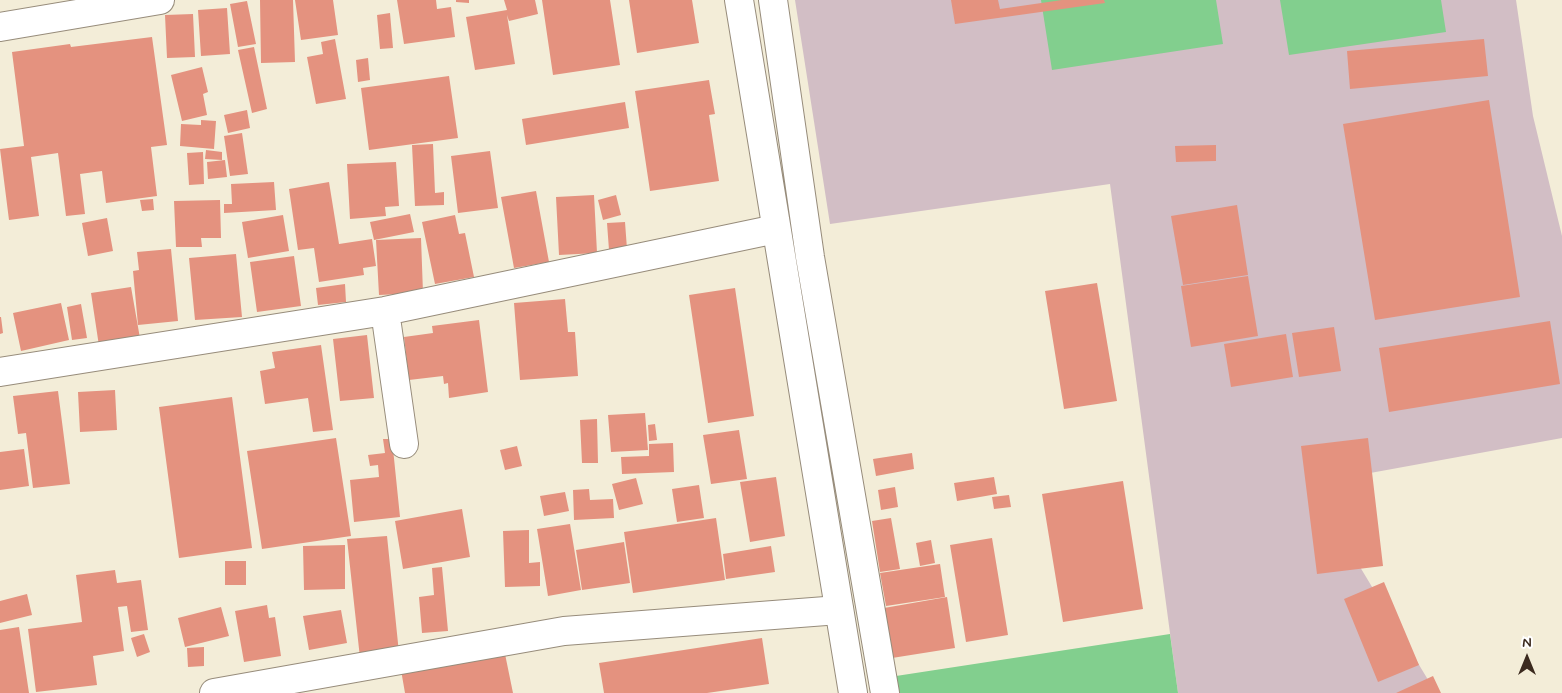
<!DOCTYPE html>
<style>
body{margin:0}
#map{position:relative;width:1562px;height:693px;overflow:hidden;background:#f3edd8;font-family:Mynerve,sans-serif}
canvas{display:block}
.north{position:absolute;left:1502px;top:633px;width:50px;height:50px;-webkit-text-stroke:4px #fff;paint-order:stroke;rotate:0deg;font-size:14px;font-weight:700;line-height:20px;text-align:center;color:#3b2a1e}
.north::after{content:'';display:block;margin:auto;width:18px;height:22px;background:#3b2a1e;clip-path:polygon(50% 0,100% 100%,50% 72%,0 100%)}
</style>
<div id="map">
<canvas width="1562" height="693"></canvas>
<div class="north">N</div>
</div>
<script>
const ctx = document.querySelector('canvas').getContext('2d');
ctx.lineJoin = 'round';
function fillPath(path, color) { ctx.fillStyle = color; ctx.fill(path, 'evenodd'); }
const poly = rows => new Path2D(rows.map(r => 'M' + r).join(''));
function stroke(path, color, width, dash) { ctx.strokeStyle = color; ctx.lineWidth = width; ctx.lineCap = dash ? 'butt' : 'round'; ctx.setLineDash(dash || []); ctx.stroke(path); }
fillPath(poly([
 [795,0,1516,0,1533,116,1562,236,1562,438,1310,484,1436,693,1178,693,1110,184,830,224]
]), '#d2bec5');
fillPath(poly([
 [1041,0,1216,0,1223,44,1052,70],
 [1280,0,1441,0,1446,32,1289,55],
 [1170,634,1178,693,885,693,883,678]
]), '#82cf8e');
fillPath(poly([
 [260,0,293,0,295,62,261,63],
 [295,0,333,0,338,35,301,40],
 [397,0,436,0,437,9,451,7,455,37,404,44],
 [456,0,469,0,469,3,456,2],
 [504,0,535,0,538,14,509,21,507,15,515,64,475,70,466,17,507,10],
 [542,0,610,0,620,65,553,75],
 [629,0,692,0,699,43,637,53],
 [951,0,998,0,1000,9,1062,0,1104,0,1105,3,955,24],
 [247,1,256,44,238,47,230,4],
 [227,8,230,54,201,56,198,10],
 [390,13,393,48,380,49,377,15],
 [193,14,195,57,167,58,165,15],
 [152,37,167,145,151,147,157,196,106,203,102,171,80,174,85,214,66,216,58,153,31,157,39,216,9,220,0,149,24,146,12,52,70,44,71,47],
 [335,39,346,99,316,104,307,57,323,54,321,42],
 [1484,39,1488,76,1350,89,1347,51],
 [254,47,267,109,252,113,238,50],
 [368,58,370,80,358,82,356,60],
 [202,67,208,92,203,94,207,115,182,121,171,75],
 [449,76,458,138,369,150,361,88],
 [709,80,715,114,709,115,719,181,650,191,635,91],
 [1489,100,1520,297,1375,320,1343,124],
 [625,102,629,128,526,145,522,119],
 [247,110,250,128,228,133,224,115],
 [201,120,216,121,214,149,180,146,181,124,201,125],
 [242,133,248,174,230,176,224,136],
 [433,144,435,193,444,192,444,205,415,206,412,145],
 [1216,145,1216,161,1176,162,1175,146],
 [206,150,222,152,222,160,205,159],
 [490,151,498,208,458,213,451,156],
 [203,152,204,184,189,185,187,153],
 [225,160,227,177,208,179,207,162],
 [396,162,399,206,385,207,386,216,350,219,347,164],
 [274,182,276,210,224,213,224,204,232,204,231,184],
 [329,182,339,244,372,239,376,266,363,268,364,275,319,282,314,248,298,250,289,189],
 [536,191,549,262,514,268,501,197],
 [594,195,597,253,559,255,556,197],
 [616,195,621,215,603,220,598,200],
 [153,199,154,210,142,211,140,200],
 [220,200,221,238,201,238,202,247,176,247,174,201],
 [1237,205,1248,275,1183,285,1171,216],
 [410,214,414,232,374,240,370,222],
 [283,215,289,251,248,258,242,222],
 [455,215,459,234,465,233,474,277,435,284,422,222],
 [107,218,113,251,88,256,82,223],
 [625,222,627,249,609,250,607,223],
 [421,238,423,293,379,295,376,240],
 [171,249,178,321,138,325,133,271,139,270,137,252],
 [236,254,242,317,195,320,189,258],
 [294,256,301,306,257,312,250,262],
 [1248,276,1258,336,1191,347,1181,286],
 [1097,283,1117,401,1064,409,1045,291],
 [345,284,346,302,318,305,316,288],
 [131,287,141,344,99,346,91,293],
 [735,288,754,416,708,423,689,295],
 [565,299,568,332,575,332,578,376,520,380,514,303],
 [61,303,69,340,21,351,13,313],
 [81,304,87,338,72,340,67,307],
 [0,317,1,317,3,333,0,334],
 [479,320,488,392,449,398,448,383,444,384,443,376,409,380,404,337,433,333,432,326],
 [1550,321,1560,384,1389,412,1379,348],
 [1334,327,1341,371,1299,377,1292,333],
 [1286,334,1293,377,1231,387,1224,344],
 [367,335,374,398,340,401,333,339],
 [321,345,333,430,313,432,308,398,265,404,260,371,275,368,272,352],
 [115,390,117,430,80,432,78,392],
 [58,391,70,484,33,488,26,433,18,434,13,396],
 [232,397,252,548,179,558,159,407],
 [645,413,648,450,611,452,608,415],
 [597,419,598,463,582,463,580,420],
 [655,424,657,440,649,441,648,425],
 [739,430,747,479,711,484,703,435],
 [336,438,351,536,262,549,247,451],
 [1368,438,1383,566,1317,574,1301,446],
 [383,439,392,439,400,517,354,522,350,480,379,477,378,465,370,466,368,455,385,453],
 [673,443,674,472,622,474,621,457,649,456,649,444],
 [517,446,522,466,505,470,500,450],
 [24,449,29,486,0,490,0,452],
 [912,453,914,469,876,476,873,459],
 [776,477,785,536,750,542,740,482],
 [994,477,997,494,957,501,954,483],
 [636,478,643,504,619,510,612,484],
 [1123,481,1143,609,1063,622,1042,494],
 [699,485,704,518,677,522,672,489],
 [895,487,898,507,881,510,878,490],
 [589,489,590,500,613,499,614,518,574,520,573,490],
 [565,492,569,511,544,516,540,496],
 [1009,495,1011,507,994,509,992,497],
 [462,509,470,557,403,569,395,521],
 [716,518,725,580,633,593,624,532],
 [891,518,900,569,880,572,872,521],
 [570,524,581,590,548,596,537,529],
 [529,530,529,563,540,562,540,586,505,587,503,531],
 [387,536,399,653,360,658,347,539],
 [992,538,1008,635,966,642,950,545],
 [931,540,935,563,920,566,916,543],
 [624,542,630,583,582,590,576,550],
 [345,545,345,589,304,590,303,546],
 [771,546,775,572,726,579,723,554],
 [225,561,246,561,246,585,225,585],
 [940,564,945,597,886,606,880,573],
 [442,567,448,631,422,633,419,597,434,595,432,568],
 [115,570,117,583,141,580,148,630,131,632,127,606,118,607,124,651,93,656,97,685,36,692,28,629,82,622,76,575],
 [1384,582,1419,665,1378,682,1344,599],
 [27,594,32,615,0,623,0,601],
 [947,597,955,648,892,658,884,608],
 [267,605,269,618,275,617,281,656,244,662,235,611],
 [221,607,229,636,185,647,178,618],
 [341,610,347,643,309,650,303,616],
 [19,627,29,693,0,693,0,630],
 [144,634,150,652,137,657,131,638],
 [762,638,769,684,707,693,604,693,599,663],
 [204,647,204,666,188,667,187,648],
 [505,654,513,693,405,693,401,670],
 [1433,676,1441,693,1396,693]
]), '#e4927f');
const minor = poly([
 [0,27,160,0],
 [385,311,404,444],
 [0,372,385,311,776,229],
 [214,693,564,631,839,610]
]);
const primary = poly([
 [739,0,853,693],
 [773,0,810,257,885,693]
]);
stroke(minor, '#978c7b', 30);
stroke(primary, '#978c7b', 30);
stroke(minor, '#fff', 28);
stroke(primary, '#fff', 28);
</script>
